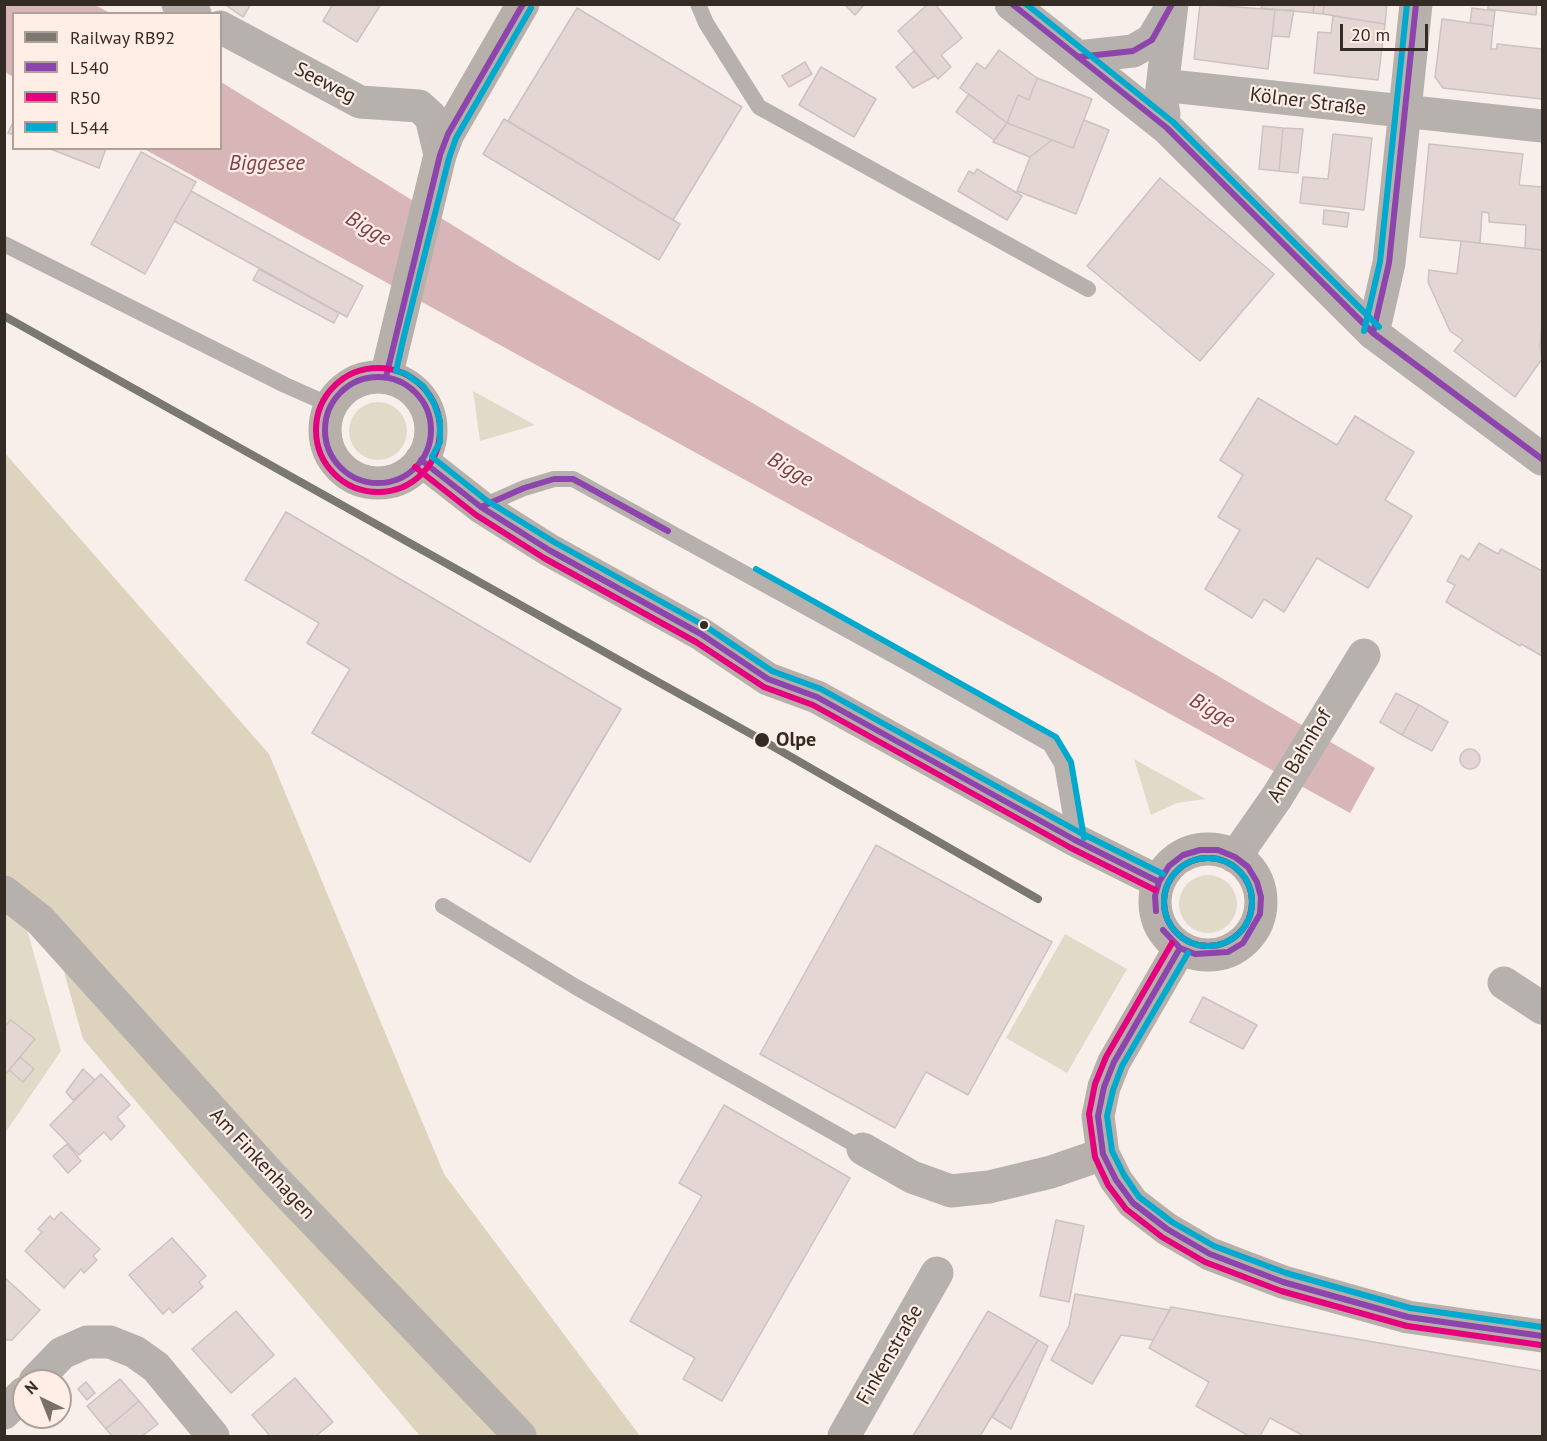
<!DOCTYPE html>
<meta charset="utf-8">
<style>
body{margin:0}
#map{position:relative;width:1547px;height:1441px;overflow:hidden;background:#f8efeb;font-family:"PT Sans",sans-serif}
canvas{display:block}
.frame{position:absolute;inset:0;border:6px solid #352b25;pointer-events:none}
.legend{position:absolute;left:12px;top:12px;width:210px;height:138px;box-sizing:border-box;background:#feeee5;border:2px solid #aea098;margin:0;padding:8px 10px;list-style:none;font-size:18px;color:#352b25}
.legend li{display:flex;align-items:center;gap:12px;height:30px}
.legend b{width:30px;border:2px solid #aea098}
.north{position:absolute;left:12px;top:1369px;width:60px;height:60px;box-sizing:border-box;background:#feeee5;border:2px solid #aea098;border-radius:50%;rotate:317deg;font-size:16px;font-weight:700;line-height:24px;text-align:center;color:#352b25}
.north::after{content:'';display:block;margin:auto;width:21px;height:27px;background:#79706a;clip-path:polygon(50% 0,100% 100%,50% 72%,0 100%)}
.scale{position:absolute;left:1340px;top:24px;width:88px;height:27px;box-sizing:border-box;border:3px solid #352b25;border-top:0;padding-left:8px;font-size:18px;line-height:21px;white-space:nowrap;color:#352b25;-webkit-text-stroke:4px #feeee5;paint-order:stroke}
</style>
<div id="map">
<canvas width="1547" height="1441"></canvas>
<div class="frame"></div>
<ul class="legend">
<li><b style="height:8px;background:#7b7872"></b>Railway RB92</li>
<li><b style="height:8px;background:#8e44ad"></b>L540</li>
<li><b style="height:8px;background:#e5007d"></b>R50</li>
<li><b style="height:8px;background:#00a9ce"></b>L544</li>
</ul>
<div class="north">N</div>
<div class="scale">20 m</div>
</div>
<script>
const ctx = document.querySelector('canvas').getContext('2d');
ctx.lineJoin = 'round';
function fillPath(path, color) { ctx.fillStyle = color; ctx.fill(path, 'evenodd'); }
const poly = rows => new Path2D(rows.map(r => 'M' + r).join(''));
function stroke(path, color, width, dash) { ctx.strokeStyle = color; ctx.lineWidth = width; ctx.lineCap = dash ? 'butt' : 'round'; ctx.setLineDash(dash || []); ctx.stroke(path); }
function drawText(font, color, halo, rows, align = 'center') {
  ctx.font = font + ' "PT Sans",sans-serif'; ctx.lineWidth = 4.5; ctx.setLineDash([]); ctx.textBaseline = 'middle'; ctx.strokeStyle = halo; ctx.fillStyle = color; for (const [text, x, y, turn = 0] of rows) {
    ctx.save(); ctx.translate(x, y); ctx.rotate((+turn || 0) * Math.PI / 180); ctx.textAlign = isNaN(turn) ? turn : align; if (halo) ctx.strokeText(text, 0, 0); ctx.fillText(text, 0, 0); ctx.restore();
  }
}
fillPath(poly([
 [473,391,535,425,480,441],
 '349 431a29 29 0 1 1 58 0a29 29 0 1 1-58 0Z',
 [1134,759,1206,799,1177,803,1151,815],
 '1179 904a29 29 0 1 1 58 0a29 29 0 1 1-58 0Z',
 [5,910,27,929,61,1051,5,1133],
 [1065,934,1127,969,1067,1073,1006,1038]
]), '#e2dac9');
fillPath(poly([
 [4,452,269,754,444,1174,640,1436,420,1436,83,1039,47,912,5,876]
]), '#ded3bc');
fillPath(poly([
 [5,4,95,5,110,13,14,14,13,77,5,72],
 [221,82,517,265,1375,768,1350,813,144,149,220,148]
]), '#d8b6b8');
const building = poly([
 [224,4,251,4,243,17,224,4],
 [333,4,381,4,357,42,323,21,333,4],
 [844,4,865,4,855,15,844,4],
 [928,4,935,4,962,38,941,55,951,67,938,79,898,31,928,4],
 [1200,4,1275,10,1268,69,1194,59,1200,4],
 [1262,4,1314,4,1313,13,1261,8,1262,4],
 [1314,4,1324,4,1323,14,1313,13,1314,4],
 [1324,4,1387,4,1385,24,1323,14,1324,4],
 [1488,4,1537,4,1536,15,1488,9,1488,4],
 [577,8,742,107,673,220,508,121,577,8],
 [1472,8,1495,11,1493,26,1470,23,1472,8],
 [1275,10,1294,10,1289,37,1272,36,1275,10],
 [1333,16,1385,24,1378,80,1314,73,1318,32,1331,33,1333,16],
 [1442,19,1493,26,1491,49,1497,49,1497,44,1542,49,1542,99,1443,88,1435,77,1442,19],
 [999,50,1037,78,1029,100,1018,95,1007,123,960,88,977,63,985,69,999,50],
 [914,51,935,76,913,88,896,67,914,51],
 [805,62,812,74,789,87,782,76,805,62],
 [821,67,876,99,854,137,799,105,821,67],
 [1037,78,1092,99,1073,148,1007,123,1018,95,1029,100,1037,78],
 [969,94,1007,123,994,140,956,112,969,94],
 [504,119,680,224,659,260,483,154,504,119],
 [14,120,14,135,8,133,14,120],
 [1084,120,1109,130,1076,214,1017,191,1030,157,1052,140,1073,148,1084,120],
 [1007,123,1052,140,1030,157,993,142,1007,123],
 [1263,126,1283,128,1279,171,1259,169,1263,126],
 [1283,128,1303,129,1298,173,1279,171,1283,128],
 [1333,134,1372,138,1364,210,1300,203,1303,177,1328,179,1333,134],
 [1429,144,1523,154,1519,185,1542,187,1542,250,1525,248,1526,225,1489,222,1489,213,1482,212,1480,243,1420,237,1429,144],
 [48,148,106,148,99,168,48,148],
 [141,152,196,182,145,274,91,244,141,152],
 [977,169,1022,196,1007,220,958,191,969,171,974,174,977,169],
 [1160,178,1274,274,1200,361,1087,266,1160,178],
 [191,191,363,286,347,317,174,221,191,191],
 [1324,210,1349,213,1347,227,1323,224,1324,210],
 [1461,241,1542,250,1542,322,1540,347,1542,359,1515,397,1454,351,1463,340,1450,331,1428,282,1429,270,1457,274,1461,241],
 [259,269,339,313,334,323,253,280,259,269],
 [1258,398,1337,445,1355,416,1414,452,1385,500,1412,516,1368,588,1317,558,1284,612,1264,599,1252,618,1205,589,1240,530,1218,517,1243,475,1220,460,1258,398],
 [286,512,621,709,530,862,312,733,350,669,307,643,319,623,245,580,286,512],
 [1479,543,1498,554,1501,549,1542,571,1542,656,1521,644,1520,646,1446,602,1455,585,1447,581,1461,555,1469,560,1479,543],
 [1396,693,1419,705,1402,735,1380,722,1396,693],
 [1419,705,1448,722,1432,751,1402,735,1419,705],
 '1460 759a10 10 0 1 1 20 0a10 10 0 1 1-20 0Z',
 [876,845,1052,942,968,1095,926,1072,895,1128,760,1054,876,845],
 [1203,997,1257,1025,1243,1049,1190,1022,1203,997],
 [11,1020,35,1039,4,1076,4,1027,11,1020],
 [20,1057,34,1069,23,1082,9,1070,20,1057],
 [83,1069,95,1080,73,1100,66,1092,83,1069],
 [101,1074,130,1105,117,1117,125,1126,111,1140,104,1132,79,1155,50,1125,101,1074],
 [724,1105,850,1178,722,1401,683,1379,695,1358,630,1321,702,1196,679,1183,724,1105],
 [67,1144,81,1161,68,1173,53,1156,67,1144],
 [61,1212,100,1249,93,1256,97,1260,84,1273,81,1269,64,1288,25,1251,42,1232,38,1229,50,1216,54,1220,61,1212],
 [1056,1220,1084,1226,1069,1302,1040,1296,1056,1220],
 [172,1238,206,1276,199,1282,203,1287,173,1313,169,1308,163,1314,129,1275,172,1238],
 [4,1277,40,1310,12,1340,4,1340,4,1277],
 [1075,1294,1170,1310,1153,1340,1121,1335,1092,1384,1051,1360,1069,1326,1075,1294],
 [1171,1307,1542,1371,1542,1436,1304,1436,1270,1418,1260,1436,1249,1436,1196,1406,1209,1382,1149,1348,1171,1307],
 [236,1311,274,1355,231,1393,192,1349,236,1311],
 [988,1311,1038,1340,980,1436,913,1436,988,1311],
 [1038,1340,1048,1346,1011,1429,992,1417,1038,1340],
 [295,1378,333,1422,316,1436,270,1436,252,1415,295,1378],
 [120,1379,139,1401,106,1429,87,1406,120,1379],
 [86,1382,95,1393,87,1400,78,1389,86,1382],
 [139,1401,158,1424,142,1436,112,1436,106,1429,139,1401]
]);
fillPath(building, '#e4d6d3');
stroke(building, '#ccc2c0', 1.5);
stroke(poly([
 [698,4,706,23,759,107,1088,289],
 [4,244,285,385,330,405],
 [481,507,524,488,554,479,573,479,904,661,1050,744,1062,764,1075,840],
 [443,906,576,987,863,1149]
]), '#b6b1ac', 16);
stroke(poly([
 [178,4,195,14],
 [220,27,360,102,419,106,431,117,440,155],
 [1078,57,1133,51,1152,40,1171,8],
 [1180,87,1542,126],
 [1164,114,1161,97,1172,4],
 [1373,333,1389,263,1416,4],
 [1235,857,1277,797,1364,655],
 [4,892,40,920,274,1179,520,1436],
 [1504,983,1542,1008],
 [863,1149,912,1177,951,1191,989,1187,1051,1172,1103,1154],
 [35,1381,62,1353,87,1342,110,1342,135,1352,156,1367,213,1436],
 [4,1413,24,1393],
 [844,1436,937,1273]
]), '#b6b1ac', 33);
stroke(poly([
 [1011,4,1167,128,1373,333,1542,459]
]), '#b6b1ac', 33);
stroke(poly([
 '325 430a53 53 0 1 1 106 0a53 53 0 1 1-106 0Z',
 [386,377,440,155,448,134,523,4],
 [421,460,481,507,549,550,701,634,768,679,817,697,1075,840,1159,882],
 '1155 902a53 53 0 1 1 106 0a53 53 0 1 1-106 0Z',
 [1180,948,1114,1062,1104,1087,1098,1116,1103,1154,1116,1180,1133,1203,1167,1229,1210,1254,1283,1282,1408,1317,1542,1336]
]), '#b7afaa', 33);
stroke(poly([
 [1012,4,1167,128,1373,333,1542,459],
 [1078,57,1133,51,1152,40,1172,4],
 [1373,333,1389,263,1416,4],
 '325 430a53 53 0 1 1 106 0a53 53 0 1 1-106 0Z',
 [386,377,440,155,448,134,523,4],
 [421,460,481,507,549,550,701,634,768,679,817,697,1075,840,1159,882],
 [481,507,524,488,554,479,573,479,668,531],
 [1156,911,1155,896,1159,882,1169,866,1183,855,1200,850,1218,850,1235,857,1248,867,1257,882,1261,897,1260,914,1243,943,1228,952,1195,954,1180,948,1163,930],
 [1180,948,1114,1062,1104,1087,1098,1116,1103,1154,1116,1180,1133,1203,1167,1229,1210,1254,1283,1282,1408,1317,1542,1336]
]), '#8e44ad', 6);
stroke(poly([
 '316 430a62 62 0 1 1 124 0a62 62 0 1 1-124 0Z',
 [415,467,476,515,544,558,696,642,764,687,813,705,1071,848,1155,890],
 '1164 902a44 44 0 1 1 88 0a44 44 0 1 1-88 0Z',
 [1172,943,1106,1057,1095,1084,1089,1114,1095,1157,1108,1185,1126,1209,1162,1237,1205,1262,1281,1291,1407,1326,1541,1345]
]), '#e5007d', 6);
stroke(poly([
 [1026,4,1173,122,1379,327],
 [531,8,456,138,449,158,404,336,396,371,406,374,423,386,434,403,440,421,440,442,432,457,486,500,554,542,705,626,772,671,821,689,1079,832,1163,874],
 [1364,331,1380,262,1407,4],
 [756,569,1056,737,1071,762,1084,838],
 '1164 902a44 44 0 1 1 88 0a44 44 0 1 1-88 0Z',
 [1188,953,1122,1066,1113,1090,1107,1116,1112,1151,1124,1175,1139,1197,1172,1222,1214,1246,1286,1273,1410,1308,1542,1327]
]), '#00a9ce', 6);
stroke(poly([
 [4,316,760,739,1038,899]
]), '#7b7872', 8);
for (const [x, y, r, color] of [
 [704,625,5,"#352b25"],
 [762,740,8,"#352b25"]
]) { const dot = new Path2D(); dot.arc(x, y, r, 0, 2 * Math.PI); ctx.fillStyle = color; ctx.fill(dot); stroke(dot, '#feeee5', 2); }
drawText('20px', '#352b25', '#feeee5', [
 ["Seeweg",325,83,27],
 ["Kölner Straße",1308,102,7],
 ["Am Bahnhof",1300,756,-59],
 ["Am Finkenhagen",262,1164,47],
 ["Finkenstraße",890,1355,-60]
]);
drawText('bold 20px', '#352b25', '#feeee5', [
 ["Olpe",776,740]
], 'left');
drawText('italic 21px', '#7d404a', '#feeee5', [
 ["Biggesee",267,164],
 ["Bigge",368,229,30],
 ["Bigge",790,470,30],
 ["Bigge",1212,711,30]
]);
</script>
